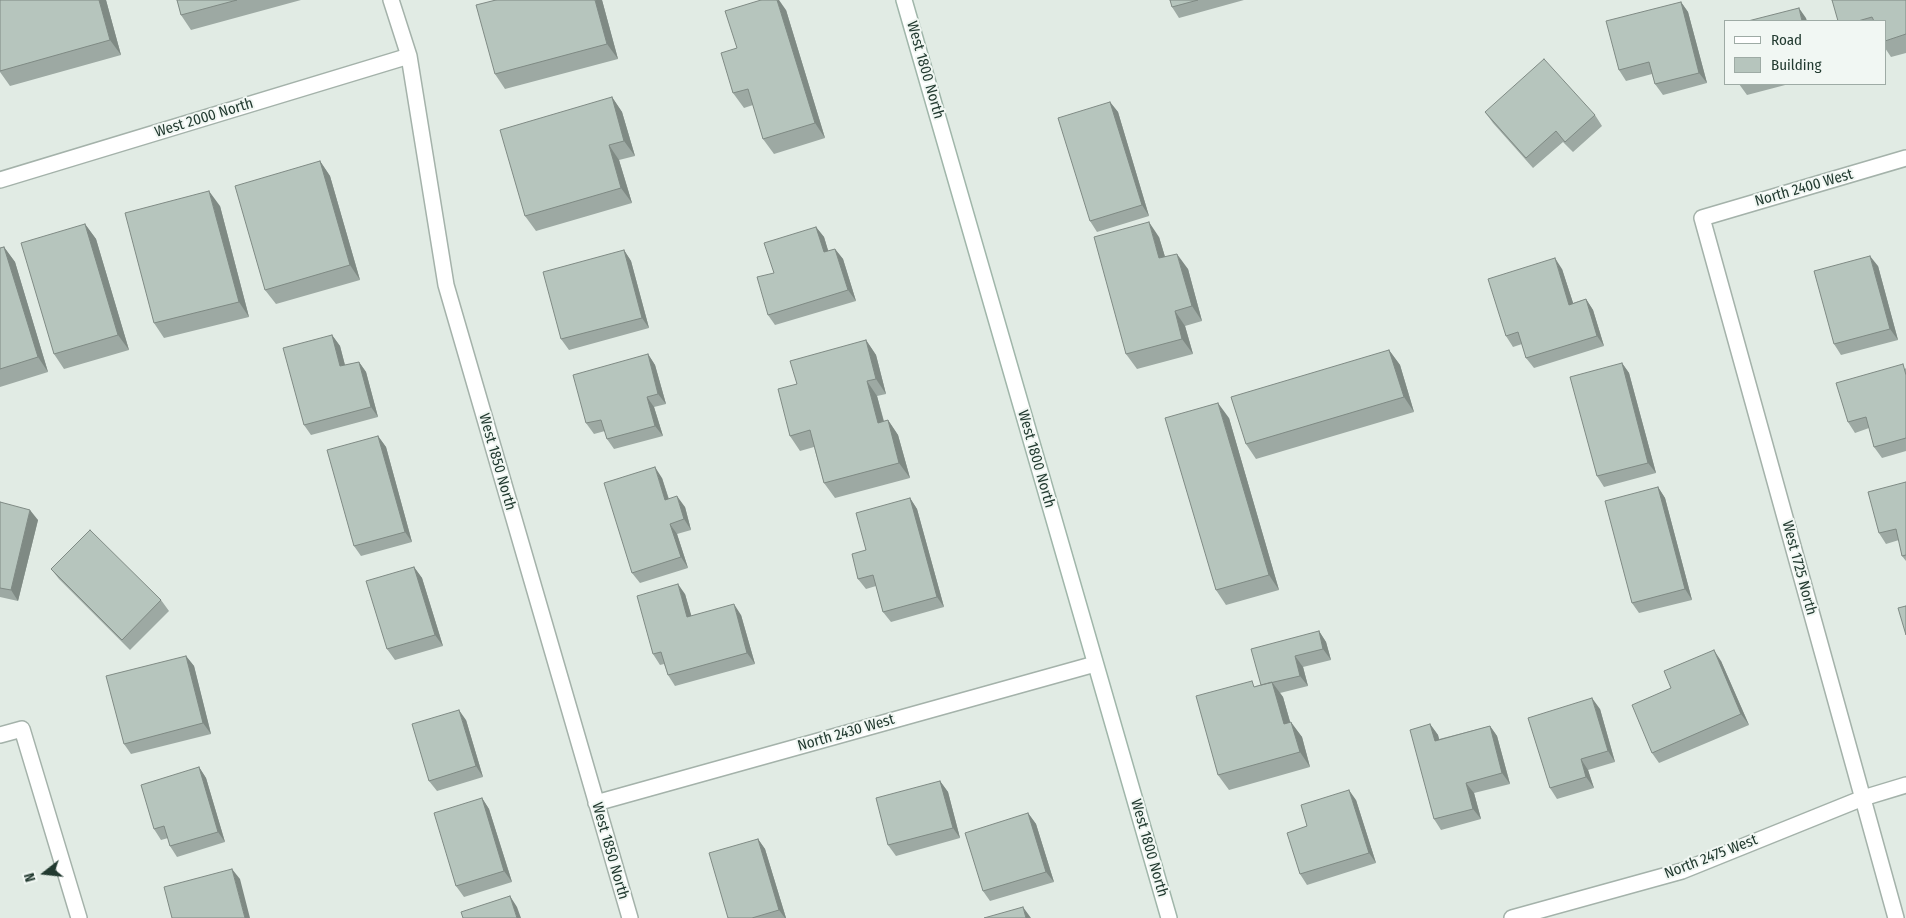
<!DOCTYPE html>
<style>
body{margin:0}
#map{position:relative;width:1906px;height:918px;overflow:hidden;background:#e1ebe4;font-family:"Fira Sans Condensed",sans-serif}
canvas{display:block}
.legend{position:absolute;left:1724px;top:20px;width:162px;height:65px;box-sizing:border-box;background:#f1f7f3;border:1px solid #9eaba5;margin:0;padding:6px 9px;list-style:none;font-size:15px;color:#223a30}
.legend li{display:flex;align-items:center;gap:10px;height:25px}
.legend b{width:25px;border:1px solid #9eaba5}
.north{position:absolute;left:20px;top:848px;width:50px;height:50px;-webkit-text-stroke:4px #f1f7f3;paint-order:stroke;rotate:254deg;font-size:14px;font-weight:700;line-height:20px;text-align:center;color:#223a30}
.north::after{content:'';display:block;margin:auto;width:18px;height:22px;background:#223a30;clip-path:polygon(50% 0,100% 100%,50% 72%,0 100%)}
</style>
<div id="map">
<canvas width="1906" height="918"></canvas>
<ul class="legend">
<li><b style="height:6px;background:#fff"></b>Road</li>
<li><b style="height:14px;background:#b6c5bd"></b>Building</li>
</ul>
<div class="north">N</div>
</div>
<script>
const ctx = document.querySelector('canvas').getContext('2d');
ctx.lineJoin = 'round';
const poly = rows => new Path2D(rows.map(r => 'M' + r).join(''));
function stroke(path, color, width, dash) { ctx.strokeStyle = color; ctx.lineWidth = width; ctx.lineCap = dash ? 'butt' : 'round'; ctx.setLineDash(dash || []); ctx.stroke(path); }
function fillPath(path, color) { ctx.fillStyle = color; ctx.fill(path, 'evenodd'); }
function drawText(font, color, halo, rows, align = 'center') {
  ctx.font = font + ' "Fira Sans Condensed",sans-serif'; ctx.lineWidth = 4; ctx.setLineDash([]); ctx.textBaseline = 'middle'; ctx.strokeStyle = halo; ctx.fillStyle = color; for (const [text, x, y, turn = 0] of rows) {
    ctx.save(); ctx.translate(x, y); ctx.rotate((+turn || 0) * Math.PI / 180); ctx.textAlign = isNaN(turn) ? turn : align; if (halo) ctx.strokeText(text, 0, 0); ctx.fillText(text, 0, 0); ctx.restore();
  }
}
const street = poly([
 [391,0,409,56,446,285,630,918],
 [0,180,409,56],
 [0,735,22,729,79,918],
 [596,803,1095,664],
 [1512,918,1682,871,1863,798,1906,785],
 [1896,918,1702,218,1906,158]
]);
const secondary = poly([
 [904,0,1169,918]
]);
stroke(street, '#a4b2aa', 18);
stroke(secondary, '#a0b6aa', 18);
stroke(street, '#fff', 15);
stroke(secondary, '#fff', 15);
fillPath(poly([
 [0,0,106,0,121,55,10,86,0,72],
 [177,0,301,0,191,30,181,15],
 [602,0,618,59,505,89,495,74],
 [1170,0,1244,0,1179,18,1172,7],
 [1906,0,1906,53,1891,57,1885,48,1885,21,1838,21],
 [1681,2,1688,12,1707,83,1663,95,1655,84,1652,74,1626,81,1619,70],
 [786,10,825,138,774,154,763,139,753,105,744,108,733,93,737,48],
 [1739,84,1789,84,1747,95],
 [612,97,622,112,635,156,619,160,632,203,536,231,525,216],
 [1110,102,1118,112,1149,216,1097,232,1090,221],
 [1485,112,1595,115,1602,126,1573,152,1563,142,1533,168,1493,123],
 [320,161,330,176,360,280,276,304,265,290],
 [220,206,249,317,164,338,154,323],
 [85,224,96,239,129,350,64,369,54,354],
 [816,227,824,237,828,251,835,249,843,259,856,301,775,325,768,315,774,273],
 [1159,237,1165,257,1188,269,1202,321,1185,326,1193,354,1137,369,1126,354],
 [4,247,15,262,48,372,0,387,0,248],
 [624,250,631,261,649,328,569,350,561,339],
 [1878,266,1898,340,1841,355,1834,344],
 [1562,269,1573,303,1586,299,1593,310,1604,346,1534,368,1526,358,1522,344,1513,347,1506,336],
 [332,335,340,346,345,365,359,362,366,372,378,417,311,435,304,425],
 [866,340,876,355,886,394,877,396,884,421,888,420,898,435,910,478,835,498,824,483,814,447,800,451,790,436,797,384],
 [1389,350,1400,365,1414,412,1256,459,1246,444],
 [648,354,655,365,666,404,654,407,663,436,614,449,607,439,605,431,594,434,586,423],
 [1622,363,1629,373,1656,473,1604,487,1597,476],
 [1906,368,1906,451,1882,458,1874,447,1869,428,1855,433,1848,422],
 [1229,418,1279,590,1226,605,1216,590],
 [378,436,386,447,412,542,361,556,354,546],
 [662,478,669,499,685,507,691,530,677,534,688,568,640,583,632,573],
 [1906,482,1906,561,1902,556,1899,540,1886,544,1879,533],
 [1658,487,1665,498,1692,600,1639,613,1632,603],
 [910,498,917,509,944,607,891,622,883,612,876,586,866,589,858,579,866,550],
 [0,502,38,520,18,601,0,597],
 [414,567,422,578,443,646,395,660,387,649],
 [51,569,161,600,169,611,130,650,59,579],
 [685,594,691,616,741,615,755,664,675,686,668,675,664,664,660,665,653,654],
 [1319,631,1326,642,1331,660,1303,667,1308,686,1280,693,1283,697,1290,722,1302,737,1310,767,1229,790,1218,775,1256,686,1261,685],
 [186,656,194,666,211,734,131,754,124,744],
 [1721,661,1749,725,1659,763,1652,753,1671,688],
 [1600,709,1615,762,1588,770,1594,788,1557,799,1550,788],
 [466,720,483,777,437,791,429,781],
 [1430,724,1438,735,1439,739,1490,726,1497,736,1510,784,1474,793,1481,819,1441,830,1434,819],
 [199,767,206,778,225,842,177,857,170,846,168,838,161,840,154,829],
 [940,781,948,792,960,838,896,856,888,845],
 [482,798,489,809,512,882,464,897,456,886],
 [1356,800,1376,863,1307,885,1300,874,1307,826],
 [1028,813,1036,824,1054,882,990,901,983,891],
 [758,839,765,849,786,918,728,918]
]), '#9da9a3');
fillPath(poly([
 [99,0,106,0,121,55,110,40],
 [595,0,602,0,618,59,607,44],
 [777,0,779,0,786,10,825,138,815,123],
 [1681,2,1688,12,1707,83,1699,73],
 [1799,8,1806,18,1807,21,1802,21],
 [612,97,622,112,635,156,624,141],
 [1110,102,1118,112,1149,216,1142,205],
 [609,145,619,160,632,203,621,188],
 [320,161,330,176,360,280,350,265],
 [209,191,220,206,249,317,239,302],
 [1149,222,1159,237,1170,273,1159,258],
 [85,224,96,239,129,350,118,335],
 [816,227,824,237,832,263,824,252],
 [4,247,15,262,48,372,38,357],
 [835,249,843,259,856,301,848,290],
 [624,250,631,261,649,328,642,318],
 [1177,254,1188,269,1202,321,1192,306],
 [1870,256,1878,266,1898,340,1890,329],
 [1555,258,1562,269,1577,315,1569,305],
 [1586,299,1593,310,1604,346,1597,336],
 [1175,311,1185,326,1193,354,1182,339],
 [332,335,340,346,348,377,340,366],
 [866,340,876,355,886,394,876,379],
 [1389,350,1400,365,1414,412,1404,397],
 [648,354,655,365,666,404,658,394],
 [359,362,366,372,378,417,371,407],
 [1622,363,1629,373,1656,473,1648,463],
 [867,381,877,396,888,438,878,423],
 [647,397,654,407,663,436,655,426],
 [1218,403,1229,418,1279,590,1269,575],
 [888,420,898,435,910,478,899,463],
 [378,436,386,447,412,542,405,532],
 [655,467,662,478,672,510,665,500],
 [1658,487,1665,498,1692,600,1685,589],
 [677,496,685,507,691,530,684,519],
 [910,498,917,509,944,607,937,597],
 [30,510,38,520,18,601,11,590],
 [670,524,677,534,688,568,681,557],
 [414,567,422,578,443,646,435,635],
 [678,584,685,594,695,628,687,617],
 [734,604,741,615,755,664,747,653],
 [1319,631,1326,642,1331,660,1323,649],
 [1714,650,1721,661,1749,725,1741,714],
 [186,656,194,666,211,734,203,723],
 [1295,656,1303,667,1308,686,1300,676],
 [1272,682,1283,697,1295,739,1284,724],
 [1592,698,1600,709,1615,762,1608,751],
 [459,710,466,720,483,777,476,766],
 [1291,722,1302,737,1310,767,1300,752],
 [1430,724,1438,735,1442,751,1435,741],
 [1490,726,1497,736,1510,784,1502,773],
 [1581,759,1588,770,1594,788,1586,777],
 [199,767,206,778,225,842,218,832],
 [940,781,948,792,960,838,953,828],
 [1466,783,1474,793,1481,819,1473,809],
 [1349,790,1356,800,1376,863,1369,853],
 [482,798,489,809,512,882,504,871],
 [1028,813,1036,824,1054,882,1046,872],
 [758,839,765,849,786,918,785,918,779,910],
 [232,869,240,879,250,918,245,918],
 [510,896,517,907,521,918,517,918],
 [1023,907,1031,918,1026,918]
]), '#7f8a84');
const building = poly([
 [0,0,99,0,110,40,0,71,0,0],
 [177,0,237,0,181,15,177,0],
 [496,0,595,0,607,44,495,74,476,5,496,0],
 [761,0,777,0,815,123,763,139,748,89,733,93,721,53,737,48,725,11,761,0],
 [1170,0,1198,0,1172,7,1170,0],
 [1832,0,1906,0,1906,34,1885,41,1885,21,1874,21,1872,17,1858,21,1838,21,1832,0],
 [1681,2,1699,73,1655,84,1649,62,1619,70,1606,21,1681,2],
 [1799,8,1802,21,1748,21,1799,8],
 [1544,59,1595,115,1565,142,1556,131,1526,158,1485,112,1544,59],
 [612,97,624,141,609,145,621,188,525,216,500,130,612,97],
 [1110,102,1142,205,1090,221,1058,118,1110,102],
 [320,161,350,265,265,290,235,186,320,161],
 [209,191,239,302,154,323,125,213,209,191],
 [1149,222,1159,258,1177,254,1192,306,1175,311,1182,339,1126,354,1094,237,1149,222],
 [85,224,118,335,54,354,21,243,85,224],
 [816,227,824,252,835,249,848,290,768,315,757,277,774,273,764,243,816,227],
 [4,247,38,357,0,369,0,248,4,247],
 [624,250,642,318,561,339,543,272,624,250],
 [1870,256,1890,329,1834,344,1814,271,1870,256],
 [1555,258,1569,305,1586,299,1597,336,1526,358,1518,332,1506,336,1488,279,1555,258],
 [332,335,340,366,359,362,371,407,304,425,283,348,332,335],
 [866,340,876,379,867,381,878,423,888,420,899,463,824,483,810,430,790,436,778,389,797,384,790,361,866,340],
 [1389,350,1404,397,1246,444,1231,397,1389,350],
 [648,354,658,394,647,397,655,426,607,439,601,420,586,423,573,375,648,354],
 [1622,363,1648,463,1597,476,1570,377,1622,363],
 [1903,364,1906,375,1906,438,1874,447,1866,417,1848,422,1836,383,1903,364],
 [1218,403,1269,575,1216,590,1165,418,1218,403],
 [378,436,405,532,354,546,327,450,378,436],
 [655,467,665,500,677,496,684,519,670,524,681,557,632,573,604,483,655,467],
 [1906,482,1906,555,1902,556,1896,529,1879,533,1868,492,1906,482],
 [1658,487,1685,589,1632,603,1605,501,1658,487],
 [910,498,937,597,883,612,873,575,858,579,852,554,866,550,856,513,910,498],
 [0,502,30,510,11,590,0,588,0,502],
 [90,530,161,600,122,640,51,569,90,530],
 [414,567,435,635,387,649,366,581,414,567],
 [678,584,687,617,734,604,747,653,668,675,661,652,653,654,637,596,678,584],
 [1906,606,1906,635,1898,608,1906,606],
 [1319,631,1323,649,1295,656,1300,676,1261,685,1251,649,1319,631],
 [1714,650,1741,714,1652,753,1632,705,1671,688,1664,671,1714,650],
 [186,656,203,723,124,744,106,676,186,656],
 [1252,681,1254,687,1272,682,1284,724,1291,722,1300,752,1218,775,1196,696,1252,681],
 [1592,698,1608,751,1581,759,1586,777,1550,788,1528,718,1592,698],
 [459,710,476,766,429,781,412,724,459,710],
 [1430,724,1435,741,1490,726,1502,773,1466,783,1473,809,1434,819,1410,730,1430,724],
 [199,767,218,832,170,846,164,826,154,829,141,785,199,767],
 [940,781,953,828,888,845,876,798,940,781],
 [1349,790,1369,853,1300,874,1287,833,1307,826,1301,805,1349,790],
 [482,798,504,871,456,886,434,813,482,798],
 [1028,813,1046,872,983,891,965,833,1028,813],
 [758,839,779,910,752,918,728,918,709,853,758,839],
 [232,869,245,918,172,918,164,887,232,869],
 [510,896,517,918,463,918,461,912,510,896],
 [1023,907,1026,918,984,918,1023,907]
]);
fillPath(building, '#b6c5bd');
stroke(building, '#7f8a84', 1);
drawText('15px', '#223a30', '#f1f7f3', [
 ["West 1800 North",925,70,74],
 ["West 2000 North",204,118,-17],
 ["North 2400 West",1804,188,-16],
 ["West 1800 North",1036,459,74],
 ["West 1850 North",497,462,74],
 ["West 1725 North",1799,568,75],
 ["North 2430 West",846,733,-16],
 ["West 1800 North",1149,848,74],
 ["West 1850 North",610,851,74],
 ["North 2475 West",1711,857,-21]
]);
</script>
